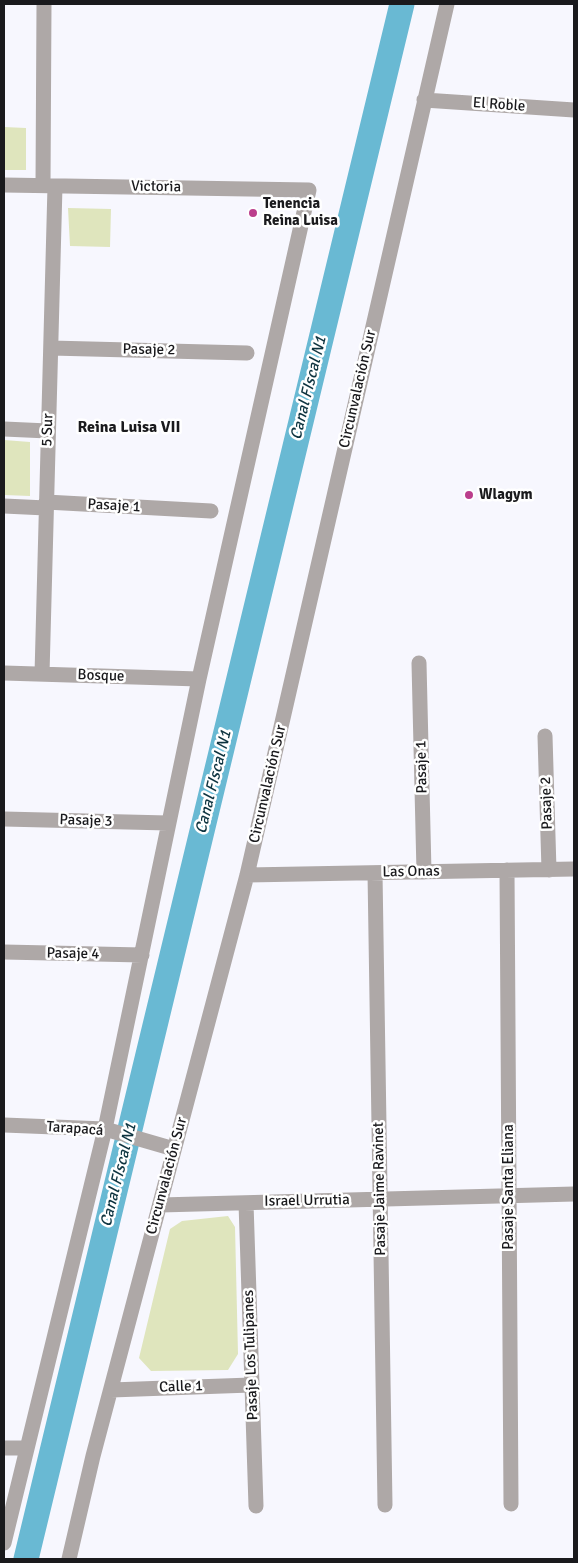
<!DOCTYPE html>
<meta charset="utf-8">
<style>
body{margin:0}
#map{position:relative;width:578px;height:1563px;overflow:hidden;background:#f7f7fe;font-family:Signika,sans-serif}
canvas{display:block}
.frame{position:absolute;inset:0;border:5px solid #1a1a1d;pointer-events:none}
</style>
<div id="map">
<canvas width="578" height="1563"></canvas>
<div class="frame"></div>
</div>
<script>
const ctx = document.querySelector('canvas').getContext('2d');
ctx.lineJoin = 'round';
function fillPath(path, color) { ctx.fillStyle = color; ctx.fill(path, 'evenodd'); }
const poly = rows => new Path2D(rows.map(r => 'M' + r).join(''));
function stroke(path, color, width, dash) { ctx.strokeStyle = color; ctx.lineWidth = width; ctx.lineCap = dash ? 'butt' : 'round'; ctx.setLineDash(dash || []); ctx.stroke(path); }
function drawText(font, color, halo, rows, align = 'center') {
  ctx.font = font + ' Signika,sans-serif'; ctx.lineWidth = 5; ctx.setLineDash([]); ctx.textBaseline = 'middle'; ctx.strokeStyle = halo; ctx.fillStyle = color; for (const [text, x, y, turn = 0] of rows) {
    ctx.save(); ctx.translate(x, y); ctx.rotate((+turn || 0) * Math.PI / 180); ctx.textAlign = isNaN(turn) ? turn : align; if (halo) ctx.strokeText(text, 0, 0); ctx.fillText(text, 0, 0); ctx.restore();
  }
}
fillPath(poly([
 [4,127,26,128,26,170,4,170],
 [68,208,111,209,110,247,70,246],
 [4,440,30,442,30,496,4,495],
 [228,1216,235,1227,238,1354,228,1370,151,1371,139,1358,170,1229,182,1221]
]), '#dfe5bd');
stroke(poly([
 [26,1559,402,4]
]), '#69b9d3', 25);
stroke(poly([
 [424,100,574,110],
 [4,185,309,190,199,679,105,1129,4,1543],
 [43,185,44,4],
 [51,348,247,353],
 [4,429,48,431],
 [46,502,211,511],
 [4,506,46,508],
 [419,663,424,872],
 [4,673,199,679],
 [42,674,55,186],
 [545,736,549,870],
 [4,819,168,823],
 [507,870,511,1504],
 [375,873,385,1505],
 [247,875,574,869],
 [4,952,142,955],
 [4,1125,105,1129,174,1149],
 [246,1203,256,1506],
 [160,1205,574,1194],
 [111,1390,251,1385],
 [4,1448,26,1448],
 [69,1559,93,1456,247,875,447,4]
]), '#aea8a7', 15);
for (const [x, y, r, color] of [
 [253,213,5,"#bb3e8c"],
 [469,495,5,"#bb3e8c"]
]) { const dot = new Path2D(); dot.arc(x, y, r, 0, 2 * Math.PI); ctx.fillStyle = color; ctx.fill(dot); stroke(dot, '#fff', 2); }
drawText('15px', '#1a1a1d', '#fff', [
 ["El Roble",499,105,4],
 ["Victoria",156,187,1],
 ["Pasaje 2",149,350,1],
 ["Circunvalación Sur",358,389,-77],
 ["5 Sur",48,430,-88],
 ["Pasaje 1",114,506,3],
 ["Bosque",101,676,2],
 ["Pasaje 1",422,767,-91],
 ["Circunvalación Sur",268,784,-77],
 ["Pasaje 2",547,803,-92],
 ["Pasaje 3",86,821,2],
 ["Las Onas",411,872,-1],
 ["Pasaje 4",73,954,1],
 ["Tarapacá",75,1129,4],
 ["Circunvalación Sur",167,1176,-75],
 ["Pasaje Santa Eliana",509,1187,-90],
 ["Pasaje Jaime Ravinet",380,1189,-91],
 ["Israel Urrutia",307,1201,-1],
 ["Pasaje Los Tulipanes",251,1355,-92],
 ["Calle 1",181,1387,-2]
]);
drawText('bold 15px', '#1a1a1d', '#fff', [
 ["Tenencia",263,204],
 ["Reina Luisa",263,221],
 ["Wlagym",479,495]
], 'left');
drawText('italic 16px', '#0e3440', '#fff', [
 ["Canal FIscal N1",309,388,-76],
 ["Canal FIscal N1",214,782,-76],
 ["Canal FIscal N1",119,1175,-76]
]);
drawText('bold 16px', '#1a1a1d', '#fff', [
 ["Reina Luisa VII",129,428]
]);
</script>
